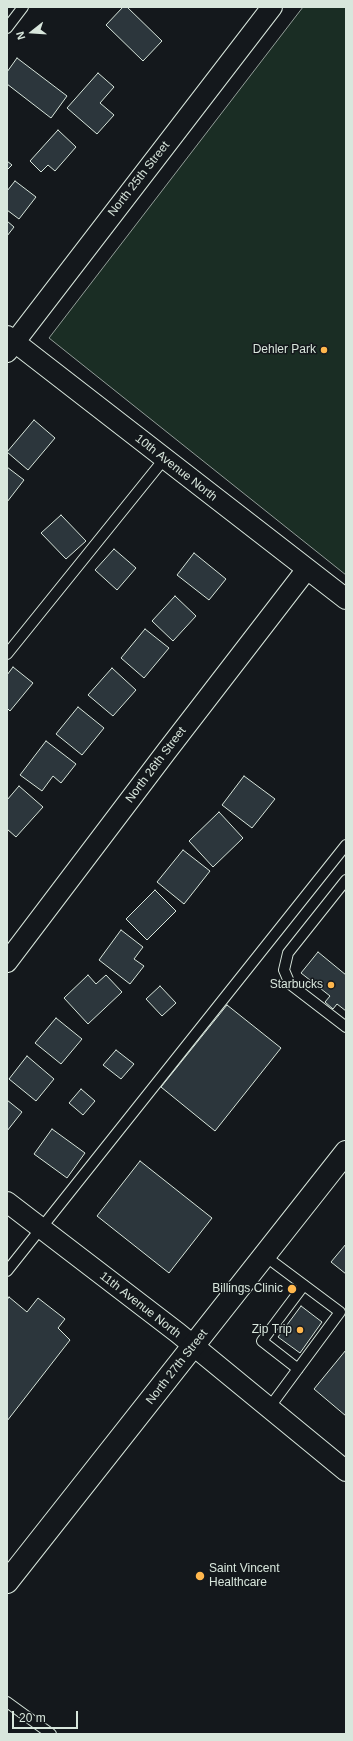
<!DOCTYPE html>
<style>
body{margin:0}
#map{position:relative;width:353px;height:1741px;overflow:hidden;background:#14181c;font-family:Helvetica,sans-serif}
canvas{display:block}
.frame{position:absolute;inset:0;border:8px solid #d8e6dc;pointer-events:none}
.north{position:absolute;left:12px;top:12px;width:40px;height:40px;-webkit-text-stroke:3px #14181c;paint-order:stroke;rotate:253deg;font-size:11px;font-weight:700;line-height:16px;text-align:center;color:#d8e6dc}
.north::after{content:'';display:block;margin:auto;width:14px;height:18px;background:#d8e6dc;clip-path:polygon(50% 0,100% 100%,50% 72%,0 100%)}
.scale{position:absolute;left:12px;top:1711px;width:66px;height:18px;box-sizing:border-box;border:2px solid #d8e6dc;border-top:0;padding-left:5px;font-size:12px;line-height:14px;white-space:nowrap;color:#d8e6dc;-webkit-text-stroke:3px #14181c;paint-order:stroke}
</style>
<div id="map">
<canvas width="353" height="1741"></canvas>
<div class="frame"></div>
<div class="north">N</div>
<div class="scale">20 m</div>
</div>
<script>
const ctx = document.querySelector('canvas').getContext('2d');
ctx.lineJoin = 'round';
function fillPath(path, color) { ctx.fillStyle = color; ctx.fill(path, 'evenodd'); }
const poly = rows => new Path2D(rows.map(r => 'M' + r).join(''));
function stroke(path, color, width, dash) { ctx.strokeStyle = color; ctx.lineWidth = width; ctx.lineCap = dash ? 'butt' : 'round'; ctx.setLineDash(dash || []); ctx.stroke(path); }
function drawText(font, color, halo, rows, align = 'center') {
  ctx.font = font + ' Helvetica,sans-serif'; ctx.lineWidth = 3; ctx.setLineDash([]); ctx.textBaseline = 'middle'; ctx.strokeStyle = halo; ctx.fillStyle = color; for (const [text, x, y, turn = 0] of rows) {
    ctx.save(); ctx.translate(x, y); ctx.rotate((+turn || 0) * Math.PI / 180); ctx.textAlign = isNaN(turn) ? turn : align; if (halo) ctx.strokeText(text, 0, 0); ctx.fillText(text, 0, 0); ctx.restore();
  }
}
const green = poly([
 [303,7,346,7,346,575,49,338,303,7]
]);
fillPath(green, '#1a2d24');
stroke(green, '#939e99', 1);
const building = poly([
 [123,7,127,7,162,41,143,61,106,25,123,7],
 [17,58,67,96,51,118,7,84,7,72,17,58],
 [98,73,114,87,100,103,114,115,97,134,67,108,98,73],
 [58,130,76,147,55,171,48,165,41,172,30,161,58,130],
 [7,161,12,165,7,170,7,161],
 [15,181,36,197,19,219,7,210,7,191,15,181],
 [7,221,14,227,7,236,7,221],
 [34,420,55,438,28,470,7,452,34,420],
 [7,467,24,480,7,502,7,467],
 [61,515,86,541,66,559,41,533,61,515],
 [114,549,136,568,117,590,95,570,114,549],
 [194,553,226,579,209,600,177,575,194,553],
 [175,596,196,616,173,641,152,621,175,596],
 [145,629,169,648,144,678,121,658,145,629],
 [13,667,33,683,10,711,7,708,7,675,13,667],
 [112,668,136,690,113,716,88,695,112,668],
 [78,707,104,728,82,755,56,734,78,707],
 [46,741,76,764,61,783,53,776,42,791,20,775,46,741],
 [244,776,275,799,252,828,222,805,244,776],
 [19,786,43,807,16,837,7,829,7,800,19,786],
 [219,812,243,838,213,867,189,841,219,812],
 [183,850,210,871,184,904,157,882,183,850],
 [155,890,176,911,147,940,126,919,155,890],
 [121,930,143,947,134,959,144,966,130,984,99,960,121,930],
 [318,952,346,975,346,1011,337,1004,333,1009,325,1002,330,996,301,973,318,952],
 [88,975,96,984,106,975,122,992,88,1024,64,998,88,975],
 [160,986,176,1003,162,1016,146,999,160,986],
 [227,1005,281,1048,215,1131,161,1087,227,1005],
 [56,1018,82,1039,61,1064,35,1043,56,1018],
 [116,1050,134,1064,121,1079,103,1065,116,1050],
 [27,1056,54,1079,36,1101,9,1079,27,1056],
 [81,1089,95,1101,83,1115,69,1103,81,1089],
 [7,1100,22,1112,7,1131,7,1100],
 [52,1129,85,1153,67,1178,34,1154,52,1129],
 [140,1161,212,1218,169,1273,97,1216,140,1161],
 [346,1244,346,1274,331,1262,346,1244],
 [9,1297,27,1312,38,1298,65,1319,58,1328,70,1340,7,1421,7,1300,9,1297],
 [301,1306,322,1322,300,1353,278,1337,301,1306],
 [346,1350,346,1416,314,1389,346,1350]
]);
fillPath(building, '#2c363c');
stroke(building, '#d8e6dc', 1);
const service = poly([
 [7,28,23,7],
 [7,654,165,458],
 [346,880,288,953,284,970,290,984,346,1027],
 [265,1256,340,1312,269,1408],
 [7,1271,346,845],
 [298,1369,262,1341,304,1285],
 [7,1702,51,1734]
]);
const minor = poly([
 [7,336,346,599],
 [7,352,272,7],
 [7,962,166,752,307,569],
 [7,1202,178,1333,346,1471]
]);
const primary = poly([
 [7,1582,346,1152]
]);
stroke(service, '#d8e6dc', 12);
stroke(minor, '#d8e6dc', 22);
stroke(primary, '#d8e6dc', 24);
stroke(service, '#14181c', 10);
stroke(minor, '#14181c', 20);
stroke(primary, '#14181c', 22);
for (const [x, y, r, color] of [
 [324,350,4,"#ffb74d"],
 [331,985,4,"#ffb74d"],
 [292,1289,5,"#ffb74d"],
 [300,1330,4,"#ffb74d"],
 [200,1576,5,"#ffb74d"]
]) { const dot = new Path2D(); dot.arc(x, y, r, 0, 2 * Math.PI); ctx.fillStyle = color; ctx.fill(dot); stroke(dot, '#14181c', 1.5); }
drawText('12px', '#d8e6dc', '#14181c', [
 ["North 25th Street",139,179,-52],
 ["10th Avenue North",176,468,38],
 ["North 26th Street",156,765,-53],
 ["11th Avenue North",140,1305,38],
 ["North 27th Street",177,1367,-52]
]);
drawText('12px', '#d8e6dc', '#14181c', [
 ["Dehler Park",316,350],
 ["Starbucks",323,985],
 ["Billings Clinic",283,1289],
 ["Zip Trip",292,1330],
 ["Saint Vincent",209,1569,"left"],
 ["Healthcare",209,1583,"left"]
], 'right');
</script>
